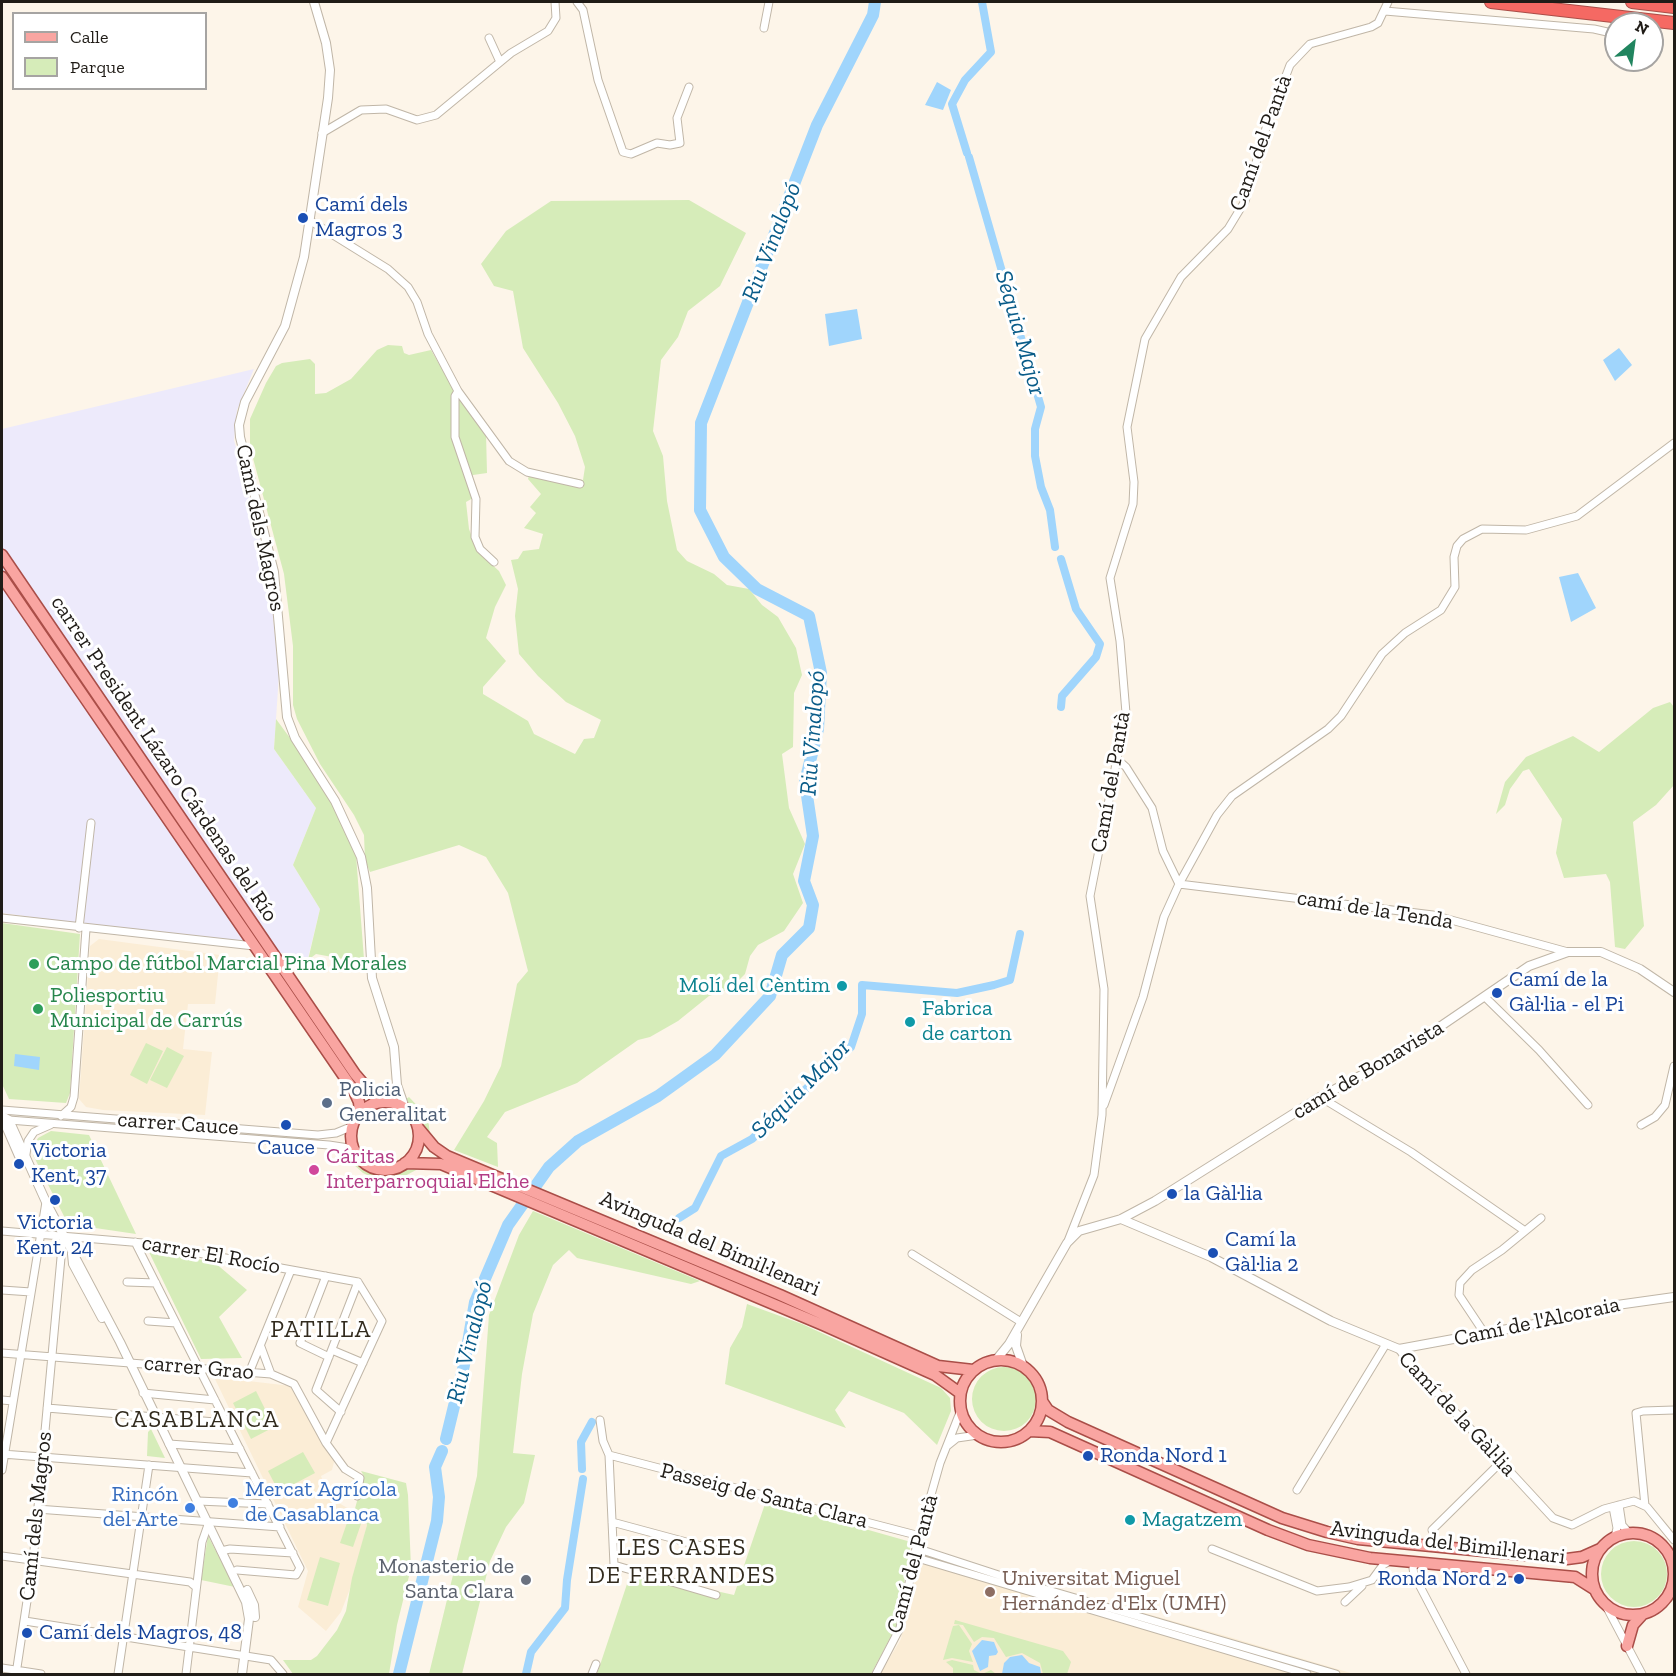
<!DOCTYPE html>
<meta charset="utf-8">
<style>
body{margin:0}
#map{position:relative;width:1676px;height:1676px;overflow:hidden;background:#fdf5e9;font-family:"Zilla Slab",serif}
canvas{display:block}
.frame{position:absolute;inset:0;border:3px solid #201c17;pointer-events:none}
.legend{position:absolute;left:12px;top:12px;width:195px;height:78px;box-sizing:border-box;background:#fff;border:2px solid #a6a4a2;margin:0;padding:8px 10px;list-style:none;font-size:18px;color:#201c17}
.legend li{display:flex;align-items:center;gap:12px;height:30px}
.legend b{width:30px;border:2px solid #a6a4a2}
.north{position:absolute;left:1604px;top:12px;width:60px;height:60px;box-sizing:border-box;background:#fff;border:2px solid #a6a4a2;border-radius:50%;rotate:29deg;font-size:16px;font-weight:700;line-height:24px;text-align:center;color:#201c17}
.north::after{content:'';display:block;margin:auto;width:21px;height:27px;background:#21855f;clip-path:polygon(50% 0,100% 100%,50% 72%,0 100%)}
</style>
<div id="map">
<canvas width="1676" height="1676"></canvas>
<div class="frame"></div>
<ul class="legend">
<li><b style="height:8px;background:#f9a5a1"></b>Calle</li>
<li><b style="height:16px;background:#d6ecb9"></b>Parque</li>
</ul>
<div class="north">N</div>
</div>
<script>
const ctx = document.querySelector('canvas').getContext('2d');
ctx.lineJoin = 'round';
function fillPath(path, color) { ctx.fillStyle = color; ctx.fill(path, 'evenodd'); }
const poly = rows => new Path2D(rows.map(r => 'M' + r).join(''));
function stroke(path, color, width, dash) { ctx.strokeStyle = color; ctx.lineWidth = width; ctx.lineCap = dash ? 'butt' : 'round'; ctx.setLineDash(dash || []); ctx.stroke(path); }
function drawText(font, color, halo, rows, align = 'center') {
  ctx.font = font + ' "Zilla Slab",serif'; ctx.lineWidth = 6; ctx.setLineDash([]); ctx.textBaseline = 'middle'; ctx.strokeStyle = halo; ctx.fillStyle = color; for (const [text, x, y, turn = 0] of rows) {
    ctx.save(); ctx.translate(x, y); ctx.rotate((+turn || 0) * Math.PI / 180); ctx.textAlign = isNaN(turn) ? turn : align; if (halo) ctx.strokeText(text, 0, 0); ctx.fillText(text, 0, 0); ctx.restore();
  }
}
fillPath(poly([
 [254,369,237,410,234,440,268,569,279,674,274,749,316,808,293,865,320,909,308,958,233,944,2,913,2,429]
]), '#edeafb');
fillPath(poly([
 [99,939,220,955,215,1004,188,1004,183,1049,212,1052,205,1115,103,1110,86,1107,79,1099,90,946],
 [214,1377,291,1386,334,1462,332,1470,321,1476,324,1484,322,1490,330,1498,365,1518,367,1525,353,1581,341,1612,326,1631,298,1607,308,1571],
 [919,1550,1219,1634,1354,1674,880,1674,901,1639]
]), '#fbedd6');
fillPath(poly([
 [689,200,746,233,720,286,688,311,678,337,661,360,653,431,663,456,667,501,677,550,687,561,714,574,727,585,749,589,762,605,778,617,796,648,802,675,794,693,793,747,782,754,789,808,805,844,793,874,803,903,784,931,758,945,750,956,745,974,730,989,709,996,678,1021,650,1037,638,1040,577,1083,505,1112,487,1137,497,1143,498,1167,454,1150,484,1101,501,1066,517,984,528,971,508,893,486,857,459,845,370,872,365,860,364,835,354,815,320,764,297,719,293,705,293,646,284,574,250,447,250,419,266,383,276,366,282,363,310,359,315,364,315,394,326,393,351,379,377,350,388,345,402,346,404,353,409,355,431,350,454,390,486,433,487,473,473,475,468,484,473,498,466,502,469,529,477,551,499,571,506,585,495,607,486,638,506,661,483,687,483,694,528,721,534,734,575,754,584,739,594,738,601,720,566,702,538,676,519,654,515,616,518,589,511,560,518,559,523,551,539,549,543,534,524,528,536,513,530,507,541,494,528,479,531,469,583,480,585,467,575,436,558,403,523,348,513,291,494,286,481,264,506,231,551,201],
 [1670,702,1674,707,1674,785,1656,805,1633,822,1644,926,1625,949,1615,947,1610,882,1606,874,1564,878,1556,853,1562,819,1529,769,1523,771,1510,789,1505,805,1496,814,1505,782,1526,757,1573,736,1599,752,1653,708],
 [276,719,321,780,356,855,364,959,354,961,316,954,308,960,320,909,293,865,316,808,274,749],
 [2,923,80,934,70,1093,66,1103,9,1099,2,1084],
 [146,1043,163,1051,147,1084,130,1075],
 [167,1047,184,1056,167,1088,150,1080],
 [409,1097,428,1117,430,1135,407,1102,406,1099],
 [51,1131,89,1135,136,1234,68,1224,33,1155,34,1145,38,1138],
 [352,1155,363,1167,375,1173,418,1169,397,1180,378,1180,363,1173,353,1164,350,1159],
 [533,1211,700,1281,691,1284,577,1258,569,1250,553,1265,533,1314,522,1374,513,1453,535,1455,524,1503,506,1527,490,1561,462,1674,429,1674,477,1476,489,1315,519,1235],
 [148,1250,214,1262,247,1290,219,1317,242,1358,201,1359],
 [747,1304,802,1324,941,1388,950,1398,951,1411,937,1445,904,1413,849,1391,835,1410,846,1428,725,1384,730,1348,742,1327],
 '972 1399a32 32 0 1 1 64 0a32 32 0 1 1-64 0Z',
 [256,1391,274,1427,251,1439,233,1403],
 [151,1429,165,1458,147,1456,148,1432],
 [303,1452,315,1473,279,1492,268,1471],
 [361,1471,406,1483,408,1495,411,1568,397,1625,389,1674,293,1674,283,1660,311,1660,317,1656,337,1630,346,1611,352,1578,367,1525,365,1518,354,1512,364,1476],
 [766,1501,911,1542,897,1625,871,1674,597,1674,631,1572,734,1595],
 [349,1517,362,1521,353,1547,340,1543],
 [208,1536,235,1587,201,1580],
 '1601 1574a33 33 0 1 1 66 0a33 33 0 1 1-66 0Z',
 [320,1557,340,1563,328,1606,307,1600],
 [955,1620,1063,1651,1071,1662,1067,1674,1043,1674,1040,1663,1022,1653,1006,1657,994,1638,982,1637,974,1642,963,1625,954,1624],
 [959,1625,972,1644,969,1651,973,1662,952,1658,943,1660,953,1626],
 [952,1660,973,1665,974,1670,982,1674,991,1670,996,1674,953,1674,953,1668,946,1662]
]), '#d6ecb9');
fillPath(poly([
 [937,82,951,90,943,110,925,105],
 [857,309,862,339,829,346,825,314],
 [1619,348,1632,365,1615,381,1603,360],
 [1578,573,1596,608,1571,622,1559,577],
 [15,1054,40,1057,39,1070,14,1066],
 [982,1640,994,1642,998,1652,996,1655,989,1656,988,1667,980,1671,972,1651],
 [1022,1655,1029,1663,1040,1667,1041,1674,1002,1674,1004,1663,1010,1657]
]), '#a0d5fc');
stroke(poly([
 [967,153,952,104,965,80,991,52,982,2],
 [969,157,1041,407,1035,429,1035,456,1041,487,1050,510,1055,547],
 [1061,559,1076,609,1100,644,1096,657,1062,696,1061,707],
 [679,1218,695,1208,721,1156,752,1139,851,1047,862,1014,862,985,957,993,994,985,1010,980,1020,934],
 [582,1469,581,1442,592,1422],
 [526,1674,531,1652,565,1608,567,1580,583,1479]
]), '#a0d5fc', 8);
stroke(poly([
 [446,1439,464,1365,475,1302,508,1225,549,1167,578,1141,658,1096,715,1055,770,996,782,955,809,928,813,905,804,881,813,836,805,782,818,729,821,673,809,616,757,589,724,557,700,510,701,423,817,125,873,15,875,2],
 [399,1674,437,1521,439,1497,435,1467,442,1451]
]), '#a0d5fc', 12);
const minor = poly([
 [577,2,583,10,598,80,623,152,631,154,657,143,670,145,680,143,677,118,689,87],
 [1385,11,1594,29,1616,34],
 [764,28,769,2],
 [489,38,500,62],
 [322,133,361,110,386,109,417,120,436,115,511,53,548,31,556,18,555,2],
 [309,220,388,269,408,287,417,302,428,334,458,391,509,461,527,472,580,484],
 [458,391,455,396,455,437,476,499,475,537,480,549,494,562],
 [1116,758,1126,767,1152,808,1163,851,1179,884,1433,915,1568,952],
 [2,918,254,946],
 [79,928,91,823],
 [1485,997,1539,1050,1588,1105],
 [1320,1097,1411,1152,1525,1231],
 [1104,1105,1143,997,1164,917,1179,884,1217,815,1232,796,1328,729,1341,716,1382,654,1405,633,1441,610,1455,587,1454,557,1457,546,1463,539,1482,529,1526,530,1577,516,1674,443],
 [2,1110,318,1135,336,1133,353,1126],
 [61,1116,71,1107,74,1097,86,929],
 [9,1120,329,1145,355,1149],
 [1641,1125,1655,1117,1665,1105,1674,1066],
 [26,1154,28,1141,34,1132,50,1125],
 [2,1231,143,1243,358,1282],
 [1068,1241,1094,1175,1102,1115,1104,989,1090,896,1126,713,1120,641,1110,578,1133,504,1134,482,1127,427,1145,339,1181,277,1228,229,1245,201,1266,128,1290,65,1310,44,1371,27,1378,23,1388,2],
 [135,1242,300,1568,296,1575,237,1570],
 [912,1254,1021,1322],
 [326,1276,300,1343,329,1357],
 [127,1282,156,1283],
 [2,1290,31,1292],
 [148,1321,176,1323],
 [1485,1334,1459,1295,1460,1283,1472,1270,1502,1250,1541,1218],
 [261,1347,271,1374,294,1384,326,1443],
 [1399,1349,1407,1360,1553,1518,1572,1525,1604,1509,1634,1501,1647,1507,1674,1540],
 [332,1350,363,1363],
 [2,1353,271,1374],
 [249,1373,291,1270],
 [143,1393,215,1400],
 [2,1400,13,1401],
 [47,1408,227,1423],
 [341,1412,316,1390,358,1282],
 [600,1420,603,1441,609,1455,614,1565,716,1595],
 [169,1444,240,1449],
 [947,1446,957,1438,978,1435],
 [2,1454,252,1473],
 [609,1455,920,1536],
 [2,1470,46,1202],
 [1297,1490,1386,1344],
 [357,1496,360,1478,345,1469,326,1443,382,1321,358,1282],
 [198,1501,268,1504],
 [1619,1505,1622,1525,1629,1533],
 [1645,1506,1636,1413,1643,1411,1674,1410],
 [1613,1507,1617,1528,1615,1537],
 [37,1509,280,1527],
 [612,1522,727,1553],
 [1432,1530,1501,1462],
 [916,1548,1017,1581,1336,1674],
 [1212,1549,1317,1591,1349,1587,1372,1580,1383,1565,1391,1560],
 [221,1551,230,1549,293,1553],
 [2,1556,190,1582,196,1587],
 [914,1557,1307,1674],
 [1416,1562,1413,1568,1414,1575,1466,1674],
 [1345,1602,1362,1586],
 [1605,1604,1642,1674],
 [25,1621,271,1660,283,1674],
 [2,1668,41,1674],
 [16,1674,33,1561,63,1236],
 [118,1674,149,1465],
 [186,1674,202,1542,209,1522],
 [592,1674,596,1664],
 [876,1674,900,1628,916,1548,940,1463,961,1410]
]);
const tertiary = poly([
 [314,2,326,43,330,70,328,98,304,257,285,326,245,402,239,425,240,437,274,572,287,717,295,738,335,801,361,857,367,888,372,978,394,1047,397,1085,405,1108],
 [388,1102,397,1085],
 [2,1116,9,1120,46,1202,120,1342,246,1602,249,1619,242,1674],
 [2,1117,19,1156],
 [1121,1219,1211,1257,1331,1321,1399,1349,1562,1319,1617,1305,1674,1297],
 [72,1254,73,1264,102,1318],
 [1017,1335,1016,1346,1023,1366],
 [996,1360,1009,1344,1067,1243,1079,1231,1121,1219,1155,1201,1320,1097,1394,1058,1529,966,1568,952,1601,952,1640,969,1674,992],
 [247,1590,254,1605,255,1617]
]);
const primary = poly([
 [2,555,355,1074,379,1102],
 [2,577,354,1091,359,1102,360,1113],
 '351 1136a34 34 0 1 1 68 0a34 34 0 1 1-68 0Z',
 [419,1129,434,1147,447,1156,780,1295,938,1366,973,1370],
 [405,1163,441,1164,823,1325,935,1375,960,1393],
 '960 1401a41 41 0 1 1 82 0a41 41 0 1 1-82 0Z',
 [1042,1401,1048,1410,1068,1422,1282,1518,1327,1532,1358,1539,1567,1559,1582,1557,1600,1549],
 [1029,1431,1050,1432,1268,1530,1308,1545,1370,1558,1575,1577,1594,1589],
 '1592 1574a41 41 0 1 1 82 0a41 41 0 1 1-82 0Z',
 [1627,1646,1633,1625,1643,1614]
]);
const motorway = poly([
 [1491,2,1674,23],
 [1632,2,1674,7]
]);
stroke(minor, '#c0b6a7', 9);
stroke(tertiary, '#c0b6a7', 10);
stroke(primary, '#aa4e48', 13);
stroke(motorway, '#aa4e48', 14);
stroke(minor, '#fff', 7);
stroke(tertiary, '#fff', 8);
stroke(primary, '#f9a5a1', 10);
stroke(motorway, '#f56963', 12);
for (const [x, y, r, color] of [
 [303,218,6,"#1a4fb4"],
 [34,964,6,"#2e9e5b"],
 [842,986,6,"#0f9aa8"],
 [1497,993,6,"#1a4fb4"],
 [38,1009,6,"#2e9e5b"],
 [910,1022,6,"#0f9aa8"],
 [327,1103,6,"#5c6f8a"],
 [286,1125,6,"#1a4fb4"],
 [19,1164,6,"#1a4fb4"],
 [314,1170,6,"#d1479c"],
 [1172,1194,6,"#1a4fb4"],
 [55,1200,6,"#1a4fb4"],
 [1213,1253,6,"#1a4fb4"],
 [1088,1456,6,"#1a4fb4"],
 [233,1503,6,"#3f7fe0"],
 [190,1508,6,"#3f7fe0"],
 [1130,1520,6,"#0f9aa8"],
 [1519,1579,6,"#1a4fb4"],
 [526,1580,6,"#6b7280"],
 [990,1592,6,"#8d6e63"],
 [27,1633,6,"#1a4fb4"]
]) { const dot = new Path2D(); dot.arc(x, y, r, 0, 2 * Math.PI); ctx.fillStyle = color; ctx.fill(dot); stroke(dot, '#fff', 2); }
drawText('22px', '#201c17', '#fff', [
 ["Camí del Pantà",1261,143,-70],
 ["Camí dels Magros",260,528,78],
 ["carrer President Lázaro Cárdenas del Río",164,759,56],
 ["Camí del Pantà",1111,782,-80],
 ["camí de la Tenda",1375,910,9],
 ["camí de Bonavista",1368,1070,-31],
 ["carrer Cauce",178,1124,4],
 ["Avinguda del Bimil·lenari",710,1244,23],
 ["carrer El Rocío",211,1255,10],
 ["Camí de l'Alcoraia",1537,1322,-12],
 ["carrer Grao",199,1368,5],
 ["Camí de la Gàl·lia",1457,1414,47],
 ["Passeig de Santa Clara",764,1496,14],
 ["Camí dels Magros",36,1516,-84],
 ["Avinguda del Bimil·lenari",1448,1543,7],
 ["Camí del Pantà",913,1564,-75]
]);
drawText('22px', '#164399', '#fff', [
 ["Camí dels",315,205],
 ["Magros 3",315,230],
 ["Camí de la",1509,980],
 ["Gàl·lia - el Pi",1509,1005],
 ["Cauce",286,1148,"center"],
 ["Victoria",31,1151],
 ["Kent, 37",31,1176],
 ["la Gàl·lia",1184,1194],
 ["Victoria",55,1223,"center"],
 ["Kent, 24",55,1248,"center"],
 ["Camí la",1225,1240],
 ["Gàl·lia 2",1225,1265],
 ["Ronda Nord 1",1100,1456],
 ["Ronda Nord 2",1507,1579,"right"],
 ["Camí dels Magros, 48",39,1633]
], 'left');
drawText('22px', '#27864d', '#fff', [
 ["Campo de fútbol Marcial Pina Morales",46,964],
 ["Poliesportiu",50,996],
 ["Municipal de Carrús",50,1021]
], 'left');
drawText('22px', '#0d838f', '#fff', [
 ["Molí del Cèntim",830,986,"right"],
 ["Fabrica",922,1009],
 ["de carton",922,1034],
 ["Magatzem",1142,1520]
], 'left');
drawText('22px', '#4e5e75', '#fff', [
 ["Policia",339,1090],
 ["Generalitat",339,1115]
], 'left');
drawText('22px', '#b23c85', '#fff', [
 ["Cáritas",326,1157],
 ["Interparroquial Elche",326,1182]
], 'left');
drawText('22px', '#366cbe', '#fff', [
 ["Mercat Agrícola",245,1490],
 ["de Casablanca",245,1515],
 ["Rincón",178,1495,"right"],
 ["del Arte",178,1520,"right"]
], 'left');
drawText('22px', '#5b616d', '#fff', [
 ["Monasterio de",514,1567],
 ["Santa Clara",514,1592]
], 'right');
drawText('22px', '#785e54', '#fff', [
 ["Universitat Miguel",1002,1579],
 ["Hernández d'Elx (UMH)",1002,1604]
], 'left');
drawText('italic 24px', '#095c89', '#fff', [
 ["Riu Vinalopó",772,242,-69],
 ["Séquia Major",1020,333,74],
 ["Riu Vinalopó",813,733,-86],
 ["Séquia Major",801,1089,-45],
 ["Riu Vinalopó",470,1342,-76]
]);
ctx.letterSpacing = '1.5px';
drawText('24px', '#322b1e', '#fff', [
 ["PATILLA",321,1330],
 ["CASABLANCA",197,1420],
 ["LES CASES",682,1548],
 ["DE FERRANDES",682,1576]
]);
ctx.letterSpacing = '0px';
</script>
